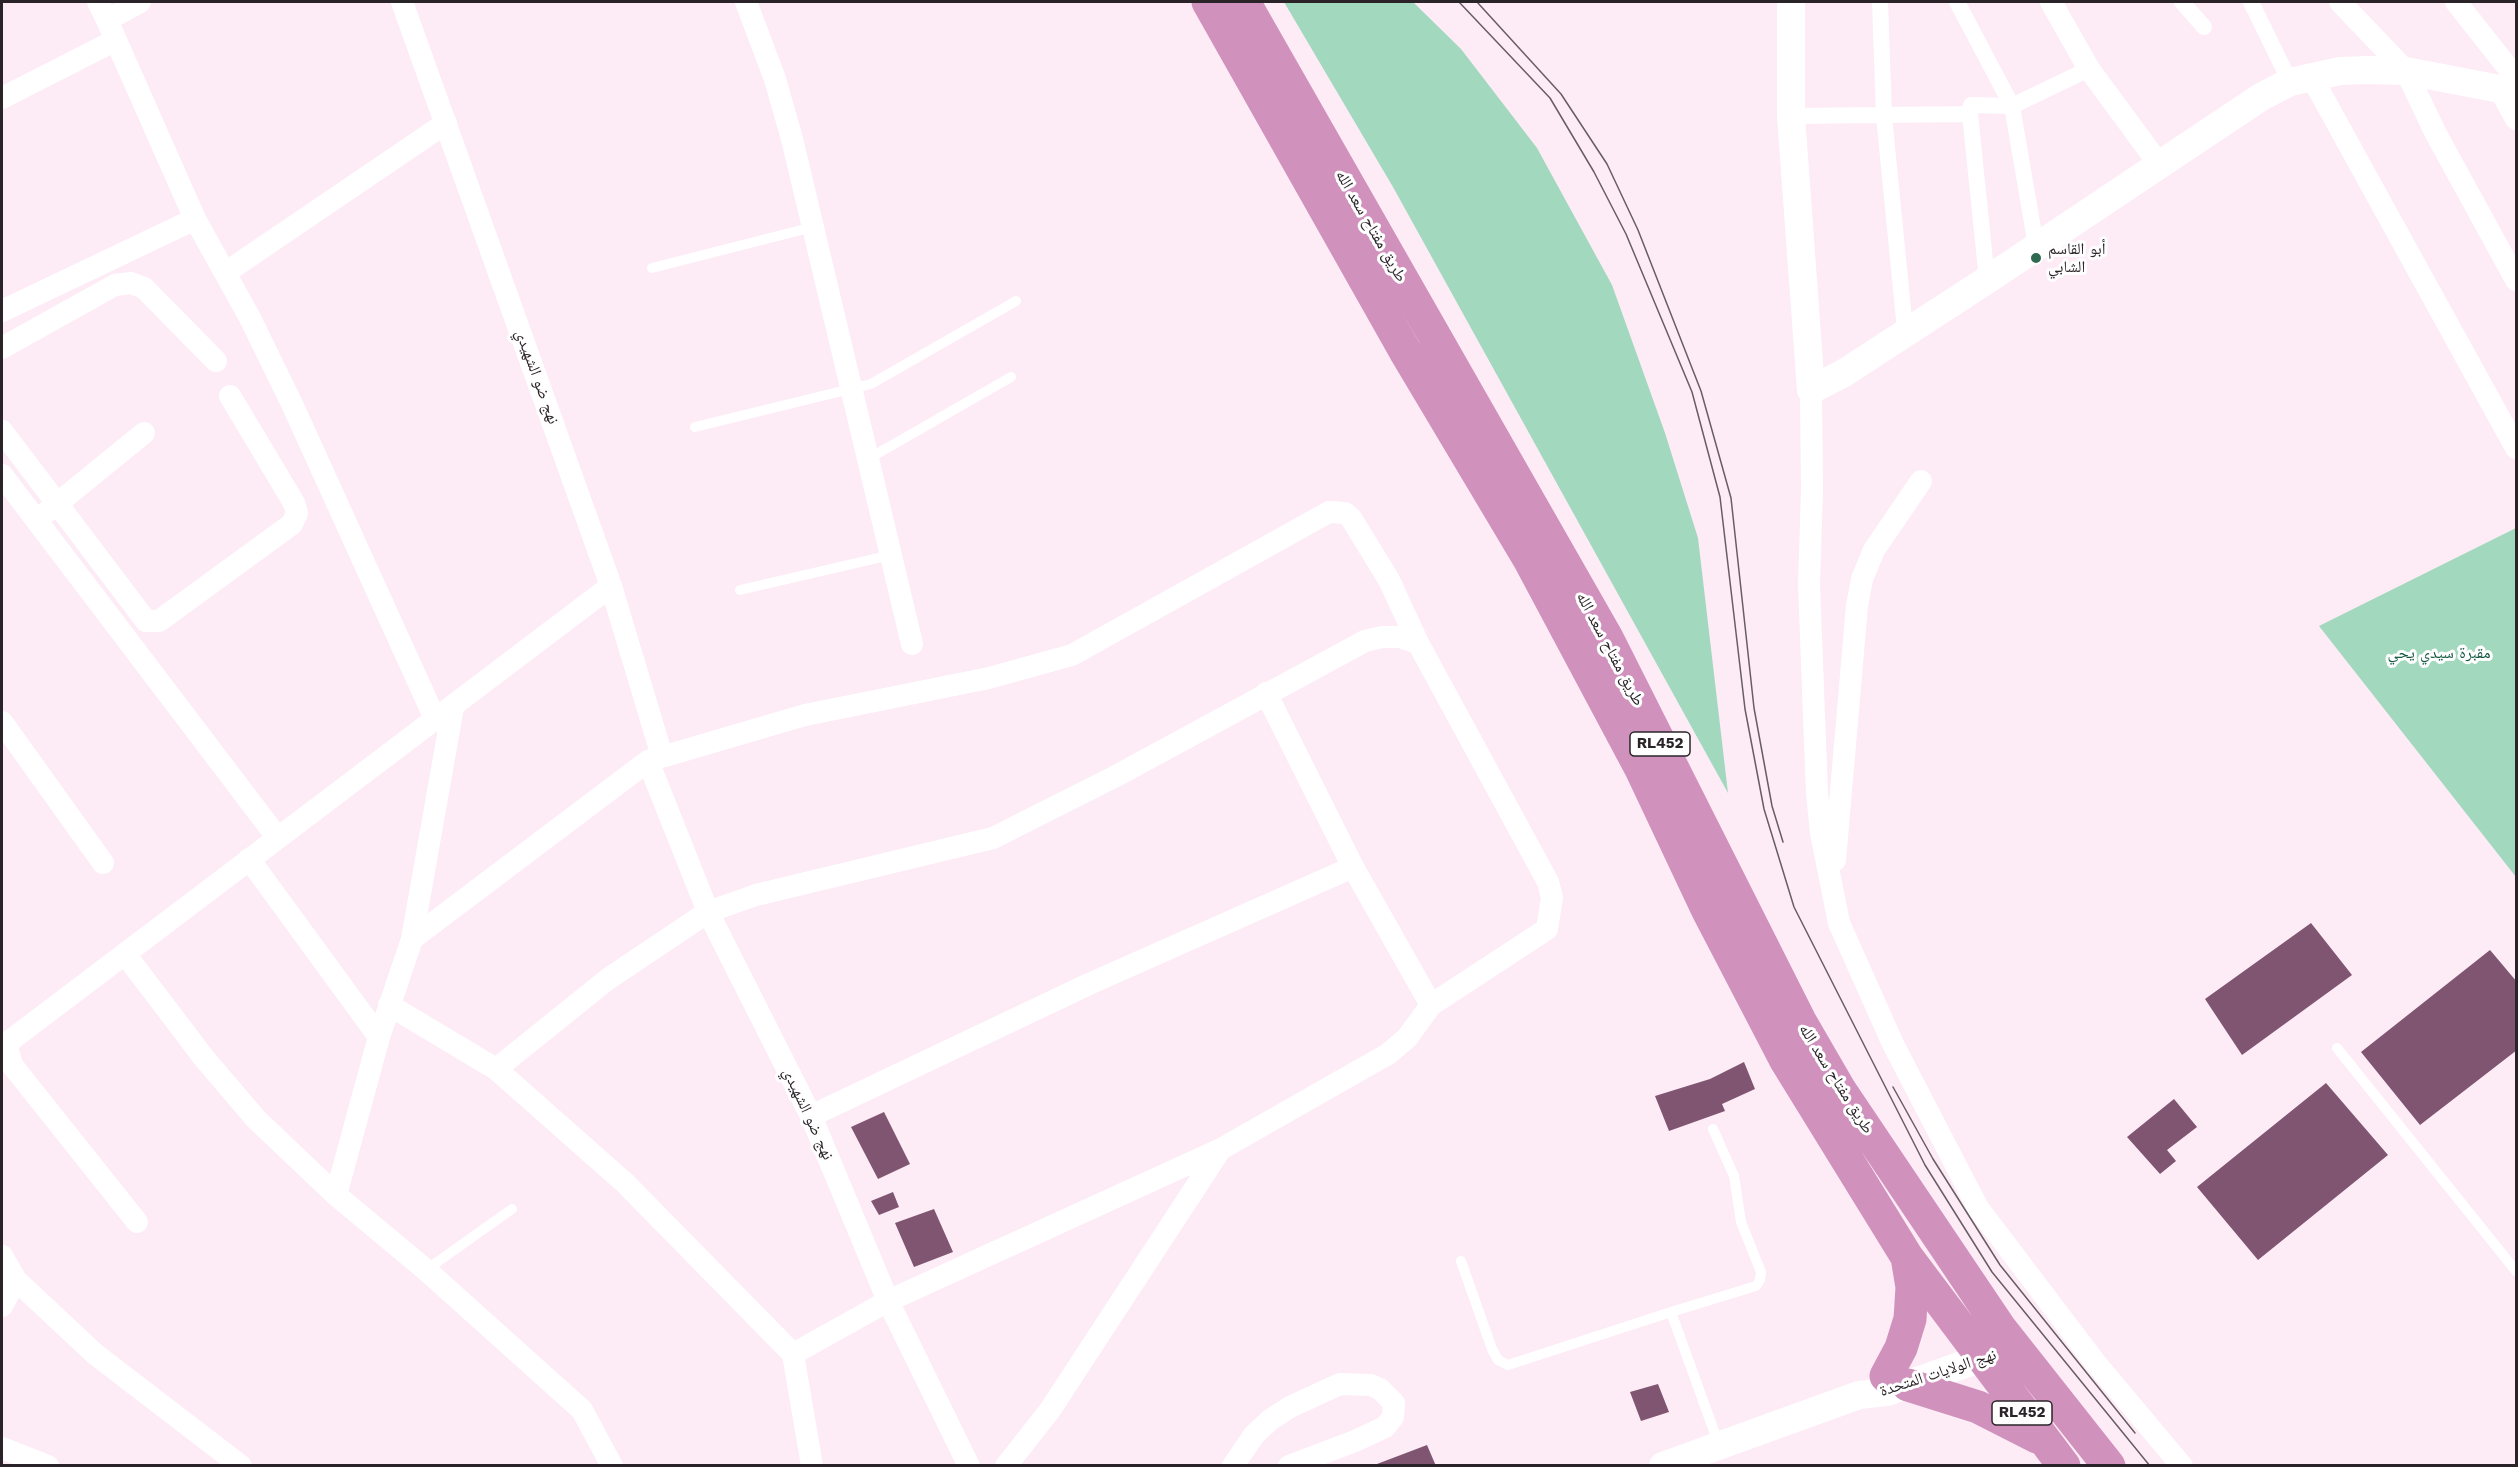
<!DOCTYPE html>
<meta charset="utf-8">
<style>
body{margin:0}
#map{position:relative;width:2518px;height:1467px;overflow:hidden;background:#fdebf6;font-family:"Work Sans",sans-serif}
canvas{display:block}
.frame{position:absolute;inset:0;border:3px solid #2a2428;pointer-events:none}
</style>
<div id="map">
<canvas width="2518" height="1467"></canvas>
<div class="frame"></div>
</div>
<script>
const ctx = document.querySelector('canvas').getContext('2d');
ctx.lineJoin = 'round';
function fillPath(path, color) { ctx.fillStyle = color; ctx.fill(path, 'evenodd'); }
const poly = rows => new Path2D(rows.map(r => 'M' + r).join(''));
function stroke(path, color, width, dash) { ctx.strokeStyle = color; ctx.lineWidth = width; ctx.lineCap = dash ? 'butt' : 'round'; ctx.setLineDash(dash || []); ctx.stroke(path); }
function drawText(font, color, halo, rows, align = 'center') {
  ctx.font = font + ' "Work Sans","Noto Naskh Arabic",sans-serif'; ctx.lineWidth = 6; ctx.setLineDash([]); ctx.textBaseline = 'middle'; ctx.strokeStyle = halo; ctx.fillStyle = color; for (const [text, x, y, turn = 0] of rows) {
    ctx.save(); ctx.translate(x, y); ctx.rotate((+turn || 0) * Math.PI / 180); ctx.textAlign = isNaN(turn) ? turn : align; if (halo) ctx.strokeText(text, 0, 0); ctx.fillText(text, 0, 0); ctx.restore();
  }
}
fillPath(poly([
 [1284,2,1413,2,1461,49,1537,148,1612,285,1665,433,1698,538,1728,793,1393,187],
 [2516,528,2516,877,2319,626]
]), '#a1d8be');
fillPath(poly([
 [2311,923,2352,975,2242,1055,2205,999],
 [2490,950,2517,982,2517,1050,2420,1125,2361,1052],
 [1744,1062,1755,1089,1722,1104,1725,1111,1669,1131,1655,1096,1710,1079],
 [2326,1083,2388,1155,2258,1260,2197,1187],
 [2174,1099,2197,1127,2167,1150,2176,1161,2160,1174,2127,1137],
 [884,1112,910,1164,878,1179,851,1127],
 [893,1192,899,1207,879,1215,871,1201],
 [934,1209,953,1252,914,1267,895,1223],
 [1658,1384,1669,1412,1641,1421,1630,1392],
 [1427,1445,1436,1466,1377,1466,1377,1464]
]), '#7f5571');
stroke(poly([
 [652,268,813,227],
 [695,427,871,384,1016,301],
 [868,459,1011,377],
 [740,590,891,555],
 [2337,1048,2516,1271],
 [1713,1129,1734,1176,1741,1222,1761,1272,1760,1280,1756,1286,1671,1312,1719,1445],
 [1461,1261,1492,1349,1498,1360,1508,1365,1671,1312],
 [426,1270,512,1209]
]), '#fff', 10);
stroke(poly([
 [1880,2,1884,116,1905,330],
 [1957,2,2012,106,2036,246],
 [2182,2,2204,27],
 [2251,2,2290,82],
 [1970,114,1987,280],
 [1791,116,1970,114,1971,105,2012,106,2089,69]
]), '#fff', 16);
stroke(poly([
 [98,2,107,20,140,2],
 [402,2,611,586,662,756],
 [746,2,775,79,792,139,912,644],
 [2051,2,2089,69,2159,164],
 [2340,2,2406,71,2435,132,2516,280],
 [2456,2,2516,78],
 [2311,76,2516,448],
 [2499,88,2516,119],
 [2,98,116,40],
 [195,219,250,318,292,404,436,721],
 [225,273,446,123],
 [2,311,195,219,107,20],
 [2,348,115,285,131,283,144,288,216,361],
 [1811,390,1812,490,1809,584,1817,793,1821,833,1839,923,1893,1044,1978,1208,2094,1361,2182,1466],
 [2,431,146,621,159,621,292,524,297,513,294,503,230,396],
 [2,475,277,837],
 [47,512,144,433],
 [1266,693,1353,867,1431,1005],
 [2,722,103,863],
 [648,761,708,912,811,1116,888,1301,969,1466],
 [249,859,379,1037],
 [1835,860,1857,606,1862,579,1874,550,1921,481],
 [412,939,648,761,805,715,989,678,1072,655,1329,512,1345,513,1351,518,1389,580,1418,643],
 [125,954,204,1058,256,1119,336,1195,426,1270,582,1410,612,1466],
 [389,1005,496,1069,625,1183,793,1354,812,1466],
 [496,1069,608,979,708,912,756,895,993,838,1116,776,1365,641,1382,637,1400,637,1418,643,1548,882,1552,898,1547,929,1431,1005,1407,1038,1388,1054,1221,1149,888,1301,793,1354],
 [811,1116,1089,984,1353,867],
 [336,1195,379,1037,412,939,453,707],
 [137,1222,12,1065,7,1047,11,1040,611,586],
 [2,1256,16,1280,95,1354,241,1466],
 [2,1306,16,1280],
 [2,1448,48,1466],
 [1006,1466,1050,1410,1220,1150],
 [1233,1466,1254,1435,1270,1420,1290,1407,1340,1384,1371,1385,1380,1389,1394,1403,1393,1417,1385,1427,1355,1441,1289,1466]
]), '#fff', 22);
stroke(poly([
 [1791,2,1791,116,1811,390,1844,373,1987,280,2261,97,2290,82,2340,71,2367,70,2406,71,2516,92],
 [1663,1466,1859,1395,1887,1392,2004,1350]
]), '#fff', 28);
stroke(poly([
 [1208,2,1405,351,1529,559,1641,769,1708,911,1785,1059,1907,1257,2064,1466],
 [1244,2,1607,638,1800,1021,1840,1090,2000,1328,2109,1466],
 [1886,1376,1901,1348,1910,1319,1912,1287,1907,1257],
 [1908,1385,1978,1407,2037,1437]
]), '#d092bc', 33);
stroke(poly([
 [1459,2,1550,98,1594,172,1626,234,1692,392,1720,497,1745,709,1764,809,1794,907,1925,1165,1992,1272,2150,1466],
 [1477,2,1561,94,1607,164,1638,230,1701,391,1731,498,1754,708,1772,806,1783,842],
 [1893,1087,1933,1159,2000,1265,2135,1433]
]), '#675d63', 1.5);
for (const [x, y, r, color] of [
 [2036,258,6,"#306951"]
]) { const dot = new Path2D(); dot.arc(x, y, r, 0, 2 * Math.PI); ctx.fillStyle = color; ctx.fill(dot); stroke(dot, '#fefefe', 2); }
for (const [x, y, w] of [
 [1660,744,60],
 [2022,1413,60]
]) { const box = new Path2D(); box.roundRect(x - w / 2, y - 12, w, 24, 4.5); ctx.fillStyle = '#fefefe'; ctx.fill(box); stroke(box, '#2a2428', 1.5); }
drawText('bold 15px', '#2a2428', null, [
 ["RL452",1660,744],
 ["RL452",2022,1413]
]);
drawText('16px', '#2a2428', '#fefefe', [
 ["طريق مفتاح سعد الله",1371,226,60],
 ["نهج ضو الشهيدي",537,377,70],
 ["طريق مفتاح سعد الله",1610,649,62],
 ["طريق مفتاح سعد الله",1836,1079,58],
 ["نهج ضو الشهيدي",808,1114,65],
 ["نهج الولايات المتحدة",1938,1373,-18]
]);
drawText('16px', '#2a2428', '#fefefe', [
 ["أبو القاسم",2048,249],
 ["الشابي",2048,267]
], 'left');
drawText('16px', '#13583f', '#fefefe', [
 ["مقبرة سيدي يحي",2439,653]
]);
</script>
